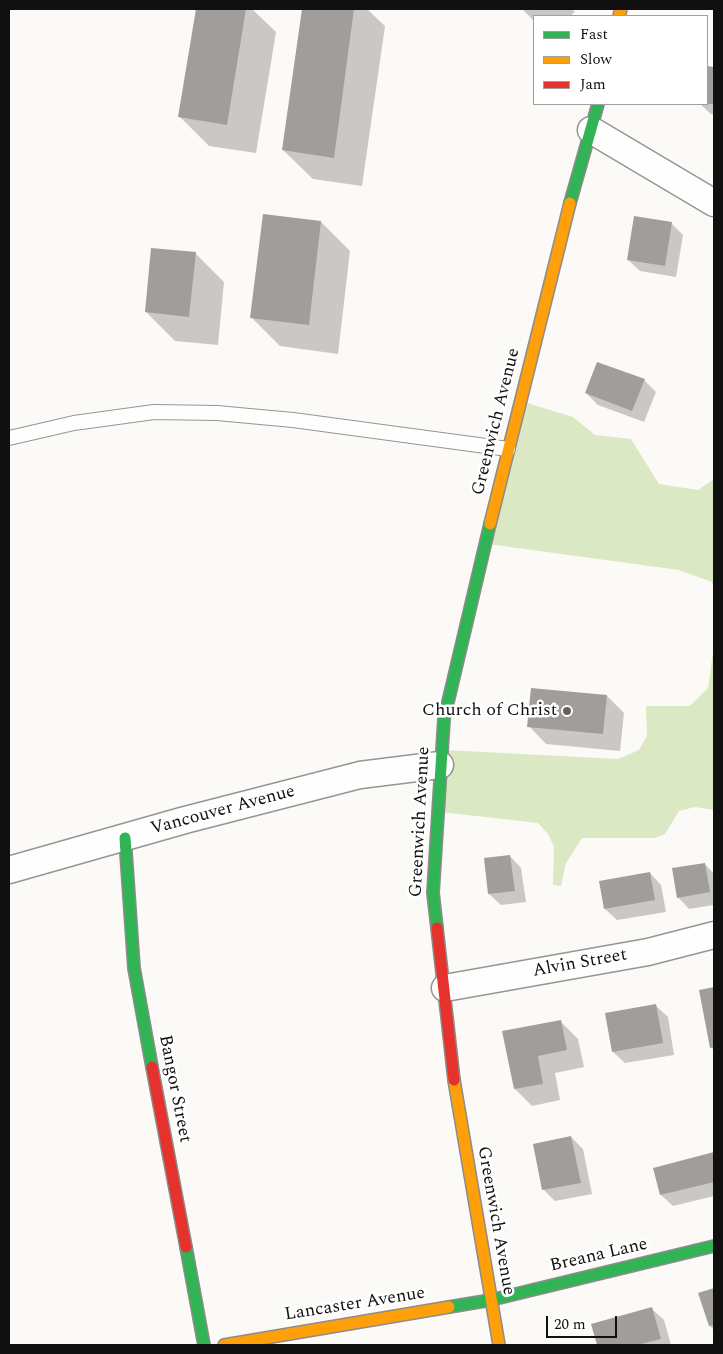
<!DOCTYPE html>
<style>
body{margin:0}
#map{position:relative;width:723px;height:1354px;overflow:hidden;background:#fcfaf6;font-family:Spectral,serif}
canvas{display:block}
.frame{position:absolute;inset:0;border:10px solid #101010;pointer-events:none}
.legend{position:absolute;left:533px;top:15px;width:175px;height:90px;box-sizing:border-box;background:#fff;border:1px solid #9f9f9f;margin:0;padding:6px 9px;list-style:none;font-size:15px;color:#101010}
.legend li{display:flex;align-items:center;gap:10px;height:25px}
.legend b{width:25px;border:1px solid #9f9f9f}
.scale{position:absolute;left:546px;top:1316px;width:71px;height:22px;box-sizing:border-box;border:2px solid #101010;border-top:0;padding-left:6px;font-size:15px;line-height:18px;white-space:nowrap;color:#101010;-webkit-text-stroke:4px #fff;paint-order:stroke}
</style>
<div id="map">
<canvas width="723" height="1354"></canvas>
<div class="frame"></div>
<ul class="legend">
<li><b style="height:6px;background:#30b455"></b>Fast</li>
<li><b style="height:6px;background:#ff9f0a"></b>Slow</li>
<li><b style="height:6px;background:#e5322d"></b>Jam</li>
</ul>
<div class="scale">20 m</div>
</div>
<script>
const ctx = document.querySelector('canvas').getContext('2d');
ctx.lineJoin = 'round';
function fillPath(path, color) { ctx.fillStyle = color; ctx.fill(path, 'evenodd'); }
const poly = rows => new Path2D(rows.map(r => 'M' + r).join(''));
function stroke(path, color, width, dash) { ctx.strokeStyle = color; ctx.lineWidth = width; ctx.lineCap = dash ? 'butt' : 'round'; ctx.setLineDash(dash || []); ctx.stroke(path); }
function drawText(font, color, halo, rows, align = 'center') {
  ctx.font = font + ' Spectral,serif'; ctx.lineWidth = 5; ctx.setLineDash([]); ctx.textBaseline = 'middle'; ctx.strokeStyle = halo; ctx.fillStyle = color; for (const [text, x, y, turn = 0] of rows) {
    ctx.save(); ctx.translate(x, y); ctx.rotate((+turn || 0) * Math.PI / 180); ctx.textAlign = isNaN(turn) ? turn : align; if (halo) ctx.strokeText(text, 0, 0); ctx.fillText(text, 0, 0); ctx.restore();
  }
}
fillPath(poly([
 [524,402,573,417,595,435,631,439,659,484,698,490,714,479,714,588,712,582,679,570,488,544],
 [714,645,714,810,695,807,679,811,665,834,655,838,582,838,566,863,561,886,553,885,554,847,548,834,538,823,441,812,445,750,618,759,639,750,647,736,646,706,690,706,708,688]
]), '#dae8c4');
fillPath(poly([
 [198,9,252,9,276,32,256,153,209,146,180,117],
 [303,9,367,9,385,26,362,186,313,179,283,150],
 [522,9,572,9,575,12,570,16,534,16,534,21],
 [707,68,714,68,714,114,711,114,700,104,707,104],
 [264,215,321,222,350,251,338,354,280,346,251,317],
 [671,223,683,235,676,277,640,271,628,260],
 [195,253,224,282,218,345,175,341,146,312],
 [644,380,656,392,644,422,598,405,586,393],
 [607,696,624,713,620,751,546,744,529,726],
 [510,856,521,868,526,902,501,905,489,894],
 [705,864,714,874,714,905,689,909,678,897],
 [650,873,661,885,666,912,617,920,605,909],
 [714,988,714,1050,711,1047,701,991],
 [656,1006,668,1017,674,1055,625,1063,613,1052],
 [561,1022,578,1039,584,1067,555,1073,560,1100,532,1106,515,1089],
 [571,1137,583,1149,592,1194,555,1201,544,1190,535,1145],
 [714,1154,714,1196,673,1206,661,1195,655,1169],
 [714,1290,714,1330,710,1326,700,1294],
 [652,1309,664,1320,671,1345,598,1345,592,1325]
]), '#0003');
fillPath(poly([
 [196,9,246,9,227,125,178,117],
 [302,9,354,9,334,158,282,150],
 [707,66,714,67,714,104,707,104],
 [263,214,321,221,309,325,250,318],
 [634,216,672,222,665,266,627,260],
 [151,248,196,252,189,317,145,312],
 [597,362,645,379,632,411,585,393],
 [531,688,607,695,603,734,527,727],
 [510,855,515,891,488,894,484,858],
 [705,863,710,892,677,898,672,868],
 [650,872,655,900,604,909,599,881],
 [714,987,714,1047,710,1048,699,990],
 [656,1004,663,1043,612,1052,605,1013],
 [561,1020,567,1050,538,1056,543,1084,514,1089,502,1031],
 [571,1136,581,1183,542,1190,533,1144],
 [714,1152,714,1182,660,1195,653,1168],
 [714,1288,714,1325,709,1326,698,1293],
 [652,1307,661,1339,637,1345,597,1345,591,1324]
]), '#a09d9b');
const lane = poly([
 [9,438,74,423,154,412,217,413,293,420,508,449]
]);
const street = poly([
 [591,130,714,203],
 [9,870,185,820,360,775,440,765],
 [445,988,648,952,714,935]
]);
const fast = poly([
 [570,203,598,104],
 [125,838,134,968,152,1067],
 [437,928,433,893,444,719,490,524],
 [186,1247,204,1345],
 [449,1307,491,1300,714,1246]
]);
const slow = poly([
 [619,16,621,9],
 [490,524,570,203],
 [454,1080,499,1345],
 [224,1345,449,1307]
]);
const jam = poly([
 [437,928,454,1080],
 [152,1067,186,1247]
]);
stroke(lane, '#969594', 16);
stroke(street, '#969594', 29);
stroke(fast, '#8d8c8a', 14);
stroke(slow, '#8d8c8a', 14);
stroke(jam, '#8d8c8a', 14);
stroke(lane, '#fffefe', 14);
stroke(street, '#fffefe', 26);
stroke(fast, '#30b455', 11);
stroke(slow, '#ff9f0a', 11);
stroke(jam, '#e5322d', 11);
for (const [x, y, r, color] of [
 [567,711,5,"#636260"]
]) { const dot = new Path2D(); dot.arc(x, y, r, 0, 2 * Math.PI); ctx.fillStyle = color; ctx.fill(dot); stroke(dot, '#fff', 2); }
drawText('18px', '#101010', '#fff', [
 ["Greenwich Avenue",497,422,-76],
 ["Vancouver Avenue",223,811,-15],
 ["Greenwich Avenue",421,822,-87],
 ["Alvin Street",580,964,-10],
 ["Bangor Street",174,1089,79],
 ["Greenwich Avenue",495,1221,80],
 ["Breana Lane",599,1256,-13],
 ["Lancaster Avenue",355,1305,-9]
]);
drawText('18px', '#101010', '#fff', [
 ["Church of Christ",557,711]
], 'right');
</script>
